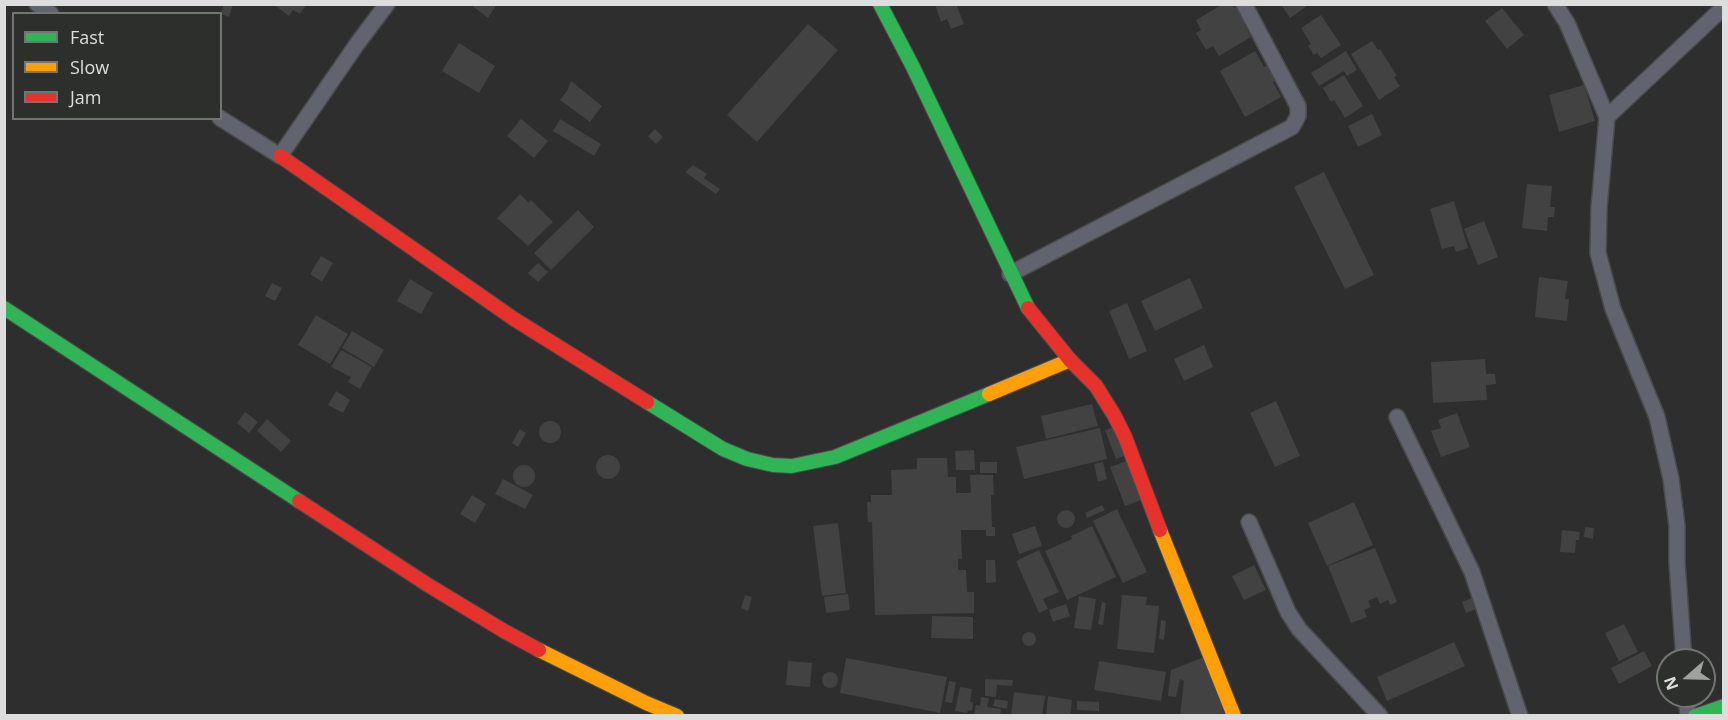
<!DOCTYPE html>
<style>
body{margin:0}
#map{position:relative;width:1728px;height:720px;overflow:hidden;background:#2d2e2d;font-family:"Open Sans",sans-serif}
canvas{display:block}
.frame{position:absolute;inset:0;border:6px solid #dcdddc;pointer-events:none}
.legend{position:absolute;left:12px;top:12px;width:210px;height:108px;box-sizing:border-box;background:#2d2f2c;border:2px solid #737572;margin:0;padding:8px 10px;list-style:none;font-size:18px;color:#dcdddc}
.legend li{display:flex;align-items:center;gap:12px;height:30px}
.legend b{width:30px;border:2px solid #737572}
.north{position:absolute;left:1656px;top:648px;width:60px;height:60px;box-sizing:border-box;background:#2d2f2c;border:2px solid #737572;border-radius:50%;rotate:250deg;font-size:16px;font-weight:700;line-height:24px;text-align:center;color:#dcdddc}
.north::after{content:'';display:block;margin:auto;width:21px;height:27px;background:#9fa09f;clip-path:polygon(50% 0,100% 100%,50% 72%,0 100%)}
</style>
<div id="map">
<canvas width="1728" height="720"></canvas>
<div class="frame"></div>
<ul class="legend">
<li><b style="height:8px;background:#30b455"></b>Fast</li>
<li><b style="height:8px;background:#ff9f0a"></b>Slow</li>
<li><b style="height:8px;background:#e5322d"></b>Jam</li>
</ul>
<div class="north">N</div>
</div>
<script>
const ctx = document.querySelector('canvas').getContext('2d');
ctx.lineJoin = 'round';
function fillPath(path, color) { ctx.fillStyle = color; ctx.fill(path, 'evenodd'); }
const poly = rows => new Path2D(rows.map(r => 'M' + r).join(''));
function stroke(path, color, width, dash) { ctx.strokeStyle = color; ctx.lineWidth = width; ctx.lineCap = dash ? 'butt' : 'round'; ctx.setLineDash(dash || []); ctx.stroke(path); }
fillPath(poly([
 [224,4,233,4,229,17,221,14],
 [273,4,307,4,300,14,293,10,289,16],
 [470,4,497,4,488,18],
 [935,4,956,4,964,24,951,29,947,19,941,22],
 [1223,4,1233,4,1234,8,1237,6,1247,23,1244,24,1251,37,1219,56,1213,46,1206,50,1196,33,1201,30,1196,20],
 [1281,4,1310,4,1290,18],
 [1502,8,1524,35,1507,49,1485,21],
 [1321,15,1341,45,1321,58,1317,53,1314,55,1308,46,1311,44,1301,28],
 [808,24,838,50,757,142,727,115],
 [1372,41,1378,50,1380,49,1397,76,1394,77,1400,86,1379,100,1351,54],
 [459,43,495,66,479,93,442,71],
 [1255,51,1264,67,1267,65,1276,81,1273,82,1281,97,1245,117,1220,71],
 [1346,51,1357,70,1347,76,1344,71,1319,86,1311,73],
 [1344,75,1363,106,1345,118,1334,100,1331,102,1323,88],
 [571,81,602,106,590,122,560,100,567,91],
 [1584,85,1595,121,1559,132,1549,95],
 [1372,114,1382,135,1358,147,1348,126],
 [521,119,548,141,534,158,507,136],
 [560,119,601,144,594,156,553,131],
 [655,129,663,137,656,144,648,136],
 [693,165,707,174,704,178,720,189,716,194,685,172],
 [1324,172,1374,275,1345,289,1294,187],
 [1527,184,1552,186,1550,207,1555,207,1554,217,1548,217,1547,231,1522,228],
 [520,194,529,203,531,200,553,222,528,246,497,218],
 [1454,201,1468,248,1456,252,1454,246,1442,249,1430,209],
 [578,210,594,227,551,270,534,253],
 [1484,221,1498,257,1478,265,1464,229],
 [321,256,333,263,322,282,310,274],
 [538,263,548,272,538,282,528,273],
 [1539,277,1568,281,1565,299,1569,299,1567,321,1535,317],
 [1190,278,1203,308,1155,331,1141,301],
 [410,279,433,293,421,314,397,301],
 [272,283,282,288,275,301,265,296],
 [1127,303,1147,351,1129,359,1109,311],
 [316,315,348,334,330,364,298,345],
 [352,331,384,350,374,367,342,348],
 [1204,345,1213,367,1184,381,1174,359],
 [341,350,372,367,360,389,348,382,351,377,331,367],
 [1485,359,1486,374,1495,374,1496,384,1486,385,1487,400,1433,403,1431,362],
 [336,391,350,400,343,413,328,405],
 [1276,401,1300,456,1275,467,1250,413],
 [1092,404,1098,426,1046,439,1041,416],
 [245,412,258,422,249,433,237,423],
 [1457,413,1470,447,1441,457,1431,431,1441,428,1438,420],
 [267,419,291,441,281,452,257,431],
 '539 432a11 11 0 1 1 22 0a11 11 0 1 1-22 0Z',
 [1115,427,1126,455,1116,459,1105,430],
 [1100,428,1107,459,1024,479,1016,447],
 [520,429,526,433,518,447,512,443],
 [974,450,975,470,956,470,955,451],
 '596 467a12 12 0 1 1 24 0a12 12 0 1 1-24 0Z',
 [917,458,947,458,948,477,956,477,956,493,971,493,970,475,993,475,994,495,991,495,992,527,995,527,995,536,986,536,986,530,961,530,962,559,958,559,958,570,966,570,967,592,974,592,974,613,875,615,872,522,868,522,867,502,871,502,871,495,892,495,891,470,917,469],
 [1129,460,1144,499,1125,506,1110,467],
 [980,462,997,462,997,473,980,473],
 [1103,462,1107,479,1098,482,1094,464],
 '513 476a11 11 0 1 1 22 0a11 11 0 1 1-22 0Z',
 [503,479,533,495,525,509,495,494],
 [472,495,486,504,475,523,460,514],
 [1354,502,1373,545,1327,566,1308,523],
 [1102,505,1105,510,1087,518,1085,513],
 [1117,509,1147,572,1123,583,1093,521],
 '1057 519a9 9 0 1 1 18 0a9 9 0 1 1-18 0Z',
 [838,523,846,593,822,596,813,526],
 [1035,526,1042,546,1019,554,1012,534],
 [1092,526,1116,577,1067,600,1045,551,1072,539,1071,536],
 [1585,527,1594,528,1593,539,1584,537],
 [1562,530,1580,532,1579,540,1576,540,1575,553,1560,552],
 [1375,548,1397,602,1390,605,1388,600,1380,604,1377,597,1368,601,1371,607,1364,610,1367,617,1351,623,1328,566],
 [1039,550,1059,592,1043,599,1048,609,1039,613,1016,561],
 [986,560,995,560,996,582,986,583],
 [1254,565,1266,590,1244,600,1232,576],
 [848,594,850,610,826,613,824,597],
 [745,595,752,597,748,611,741,608],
 [1122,595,1147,597,1146,605,1159,606,1154,653,1117,649],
 [1079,596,1096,599,1091,630,1074,628],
 [1472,598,1476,609,1466,613,1462,602],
 [1102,602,1106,603,1103,625,1098,624],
 [1066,604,1070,616,1053,622,1049,610],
 [932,616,973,617,973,639,931,638],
 [1161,620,1166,621,1164,640,1159,639],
 [1624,624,1638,652,1619,661,1605,633],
 '1022 639a7 7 0 1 1 14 0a7 7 0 1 1-14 0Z',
 [1454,642,1465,666,1387,701,1377,677],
 [1644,651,1652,666,1619,684,1611,668],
 [1204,657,1225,716,1180,716,1184,681,1180,679,1176,697,1168,696,1171,670],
 [846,658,947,677,940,713,840,693],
 [788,661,812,663,810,687,786,685],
 [1099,661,1166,672,1161,701,1094,690],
 '822 680a8 8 0 1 1 16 0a8 8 0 1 1-16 0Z',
 [985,679,1013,680,1012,686,997,685,996,697,985,696],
 [949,681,956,682,952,703,945,702],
 [960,687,972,689,970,702,973,702,972,711,968,710,967,713,955,711],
 [1014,692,1045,696,1042,716,1011,716],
 [1048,696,1072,700,1070,716,1046,716],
 [981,697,989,698,987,707,1001,709,1000,716,974,715,976,705,980,706],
 [995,699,1008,701,1007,709,993,706],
 [1077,701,1099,702,1099,711,1077,710]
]), '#414241');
const street = poly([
 [37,4,51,14],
 [1555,4,1567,23,1607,117],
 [220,118,280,156,357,44,387,4],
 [1010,274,1292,127,1298,116,1298,106,1244,4],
 [1397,417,1472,572,1520,716],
 [1249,522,1288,612,1299,629,1380,716],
 [1684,660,1677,563,1677,526,1671,479,1657,417,1613,309,1598,253,1599,208,1607,117,1724,7],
 [1686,696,1688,716]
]);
const fast = poly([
 [880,4,913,67,1028,308],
 [4,308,299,501],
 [647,402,723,449,747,459,773,465,792,466,835,457,989,394],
 [1695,716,1724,706]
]);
const slow = poly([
 [989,394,1070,360],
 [1160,530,1234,716],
 [539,650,646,703,677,716]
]);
const jam = poly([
 [280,156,514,319,647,402],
 [1028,308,1070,360,1096,386,1114,415,1125,437,1160,530],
 [299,501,428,585,504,631,539,650]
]);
stroke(street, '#494a49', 18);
stroke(fast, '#494a49', 16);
stroke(slow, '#494a49', 16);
stroke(jam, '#494a49', 16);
stroke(street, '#61646e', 15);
stroke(fast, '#30b455', 14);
stroke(slow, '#ff9f0a', 14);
stroke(jam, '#e5322d', 14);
</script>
